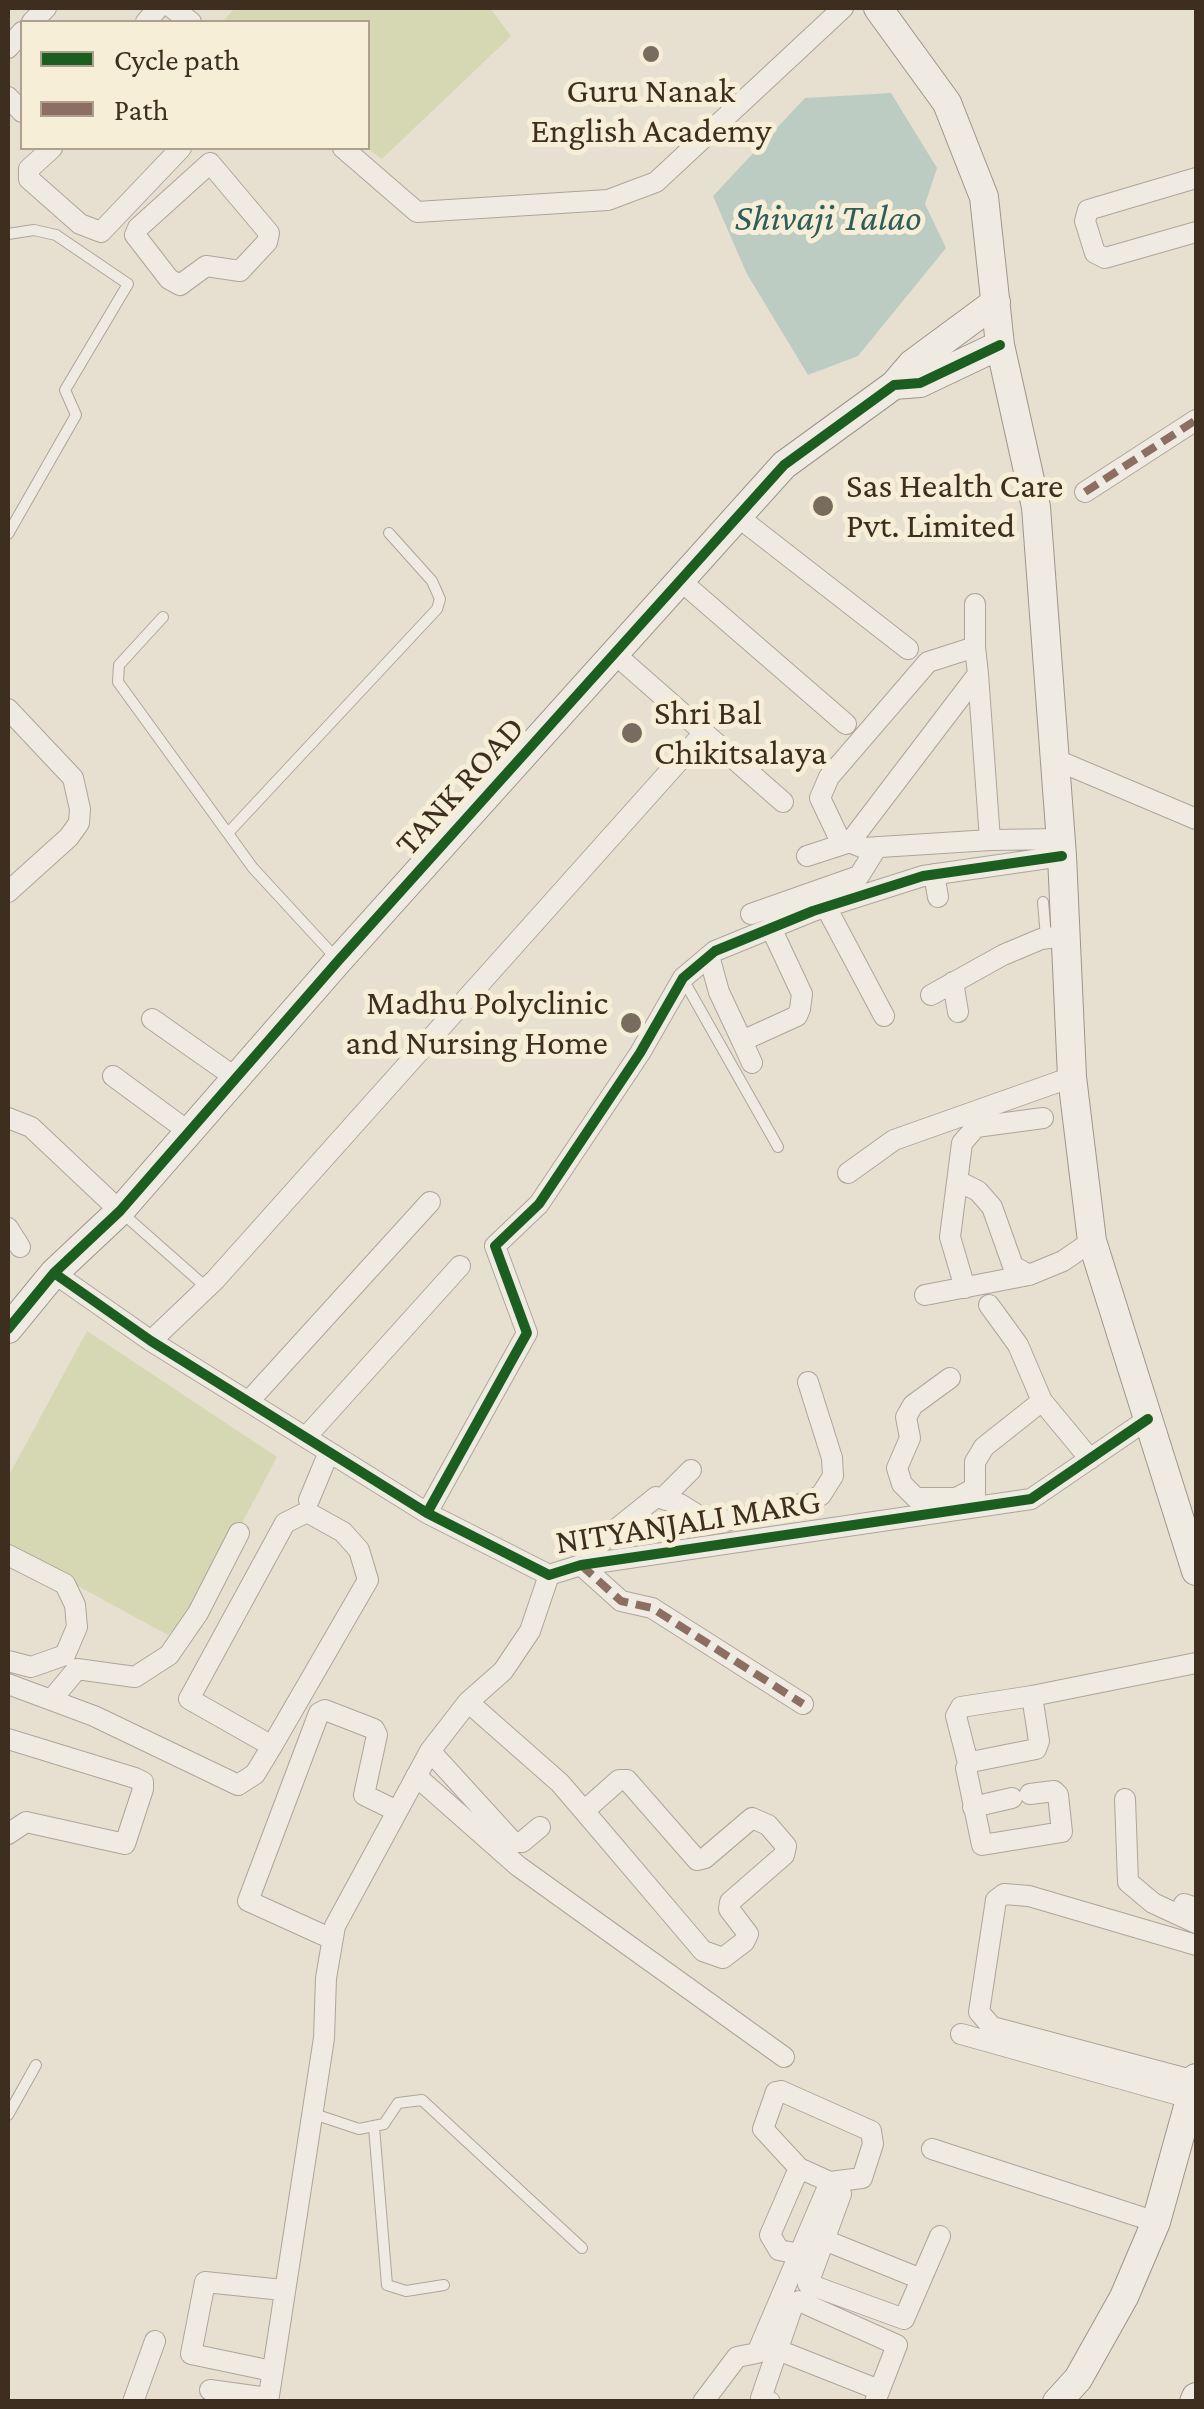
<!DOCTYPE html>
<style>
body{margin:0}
#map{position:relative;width:1204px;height:2409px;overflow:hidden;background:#e7e0d1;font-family:"Crimson Pro",serif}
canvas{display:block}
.frame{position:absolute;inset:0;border:10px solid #3d2e20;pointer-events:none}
.legend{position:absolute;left:20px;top:20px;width:350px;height:130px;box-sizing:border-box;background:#f7eed8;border:2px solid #ada18e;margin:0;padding:12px 18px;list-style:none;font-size:30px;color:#3d2e20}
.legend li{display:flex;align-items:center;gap:20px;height:50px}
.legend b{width:50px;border:2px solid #ada18e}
</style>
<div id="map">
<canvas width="1204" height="2409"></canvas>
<div class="frame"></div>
<ul class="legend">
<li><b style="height:12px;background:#1b5e20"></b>Cycle path</li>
<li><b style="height:12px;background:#8d6e63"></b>Path</li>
</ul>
</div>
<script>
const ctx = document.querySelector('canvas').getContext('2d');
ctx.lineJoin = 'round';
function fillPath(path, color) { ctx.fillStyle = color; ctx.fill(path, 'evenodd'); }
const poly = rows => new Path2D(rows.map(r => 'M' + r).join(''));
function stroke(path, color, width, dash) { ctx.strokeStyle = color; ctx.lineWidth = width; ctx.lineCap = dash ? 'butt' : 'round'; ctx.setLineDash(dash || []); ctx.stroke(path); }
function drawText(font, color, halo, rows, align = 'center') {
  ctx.font = font + ' "Crimson Pro",serif'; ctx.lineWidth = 10; ctx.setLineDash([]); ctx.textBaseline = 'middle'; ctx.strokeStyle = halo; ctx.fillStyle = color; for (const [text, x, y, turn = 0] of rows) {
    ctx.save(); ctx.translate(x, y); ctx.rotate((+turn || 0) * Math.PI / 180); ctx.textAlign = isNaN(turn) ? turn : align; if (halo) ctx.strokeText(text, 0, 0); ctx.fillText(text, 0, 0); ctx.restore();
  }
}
fillPath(poly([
 [235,8,490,8,511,36,382,159,367,148,368,22,222,22],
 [87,1331,277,1457,198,1606,168,1635,8,1548,8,1477]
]), '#d6d7b3');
fillPath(poly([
 [891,93,937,168,925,204,946,248,858,356,808,375,747,274,713,196,805,98]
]), '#bcccc2');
const lane = poly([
 [8,234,34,230,56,235,128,284,65,390,76,415,8,534],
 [163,617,119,665,118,682,253,868,335,957],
 [228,833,437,609,440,599,432,581,389,533],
 [1043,902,1046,937],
 [688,988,778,1147],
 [121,1212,207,1288],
 [311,2113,359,2129,384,2124,398,2103,422,2100,582,2248],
 [8,2115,36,2065],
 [374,2127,387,2285,406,2291,444,2285]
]);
const street = poly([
 [172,8,191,22],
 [32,22,46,8],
 [146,22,158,8],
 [8,48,22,32],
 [8,97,22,112],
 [52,148,29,169,29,179,80,224,101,232,181,148],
 [343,148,417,212,608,200,656,182,843,8],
 [210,163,269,233,267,242,240,271,206,266,180,285,169,279,135,235,138,228,210,163],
 [1196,178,1088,210,1085,221,1095,253,1105,258,1196,232],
 [1085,492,1196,420],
 [737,516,908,649],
 [682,582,846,724],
 [975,604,975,647,928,662,829,777,820,798,839,838,864,848,990,840],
 [616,655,783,802],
 [978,674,990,840,1060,839],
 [8,709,73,778,80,809,79,823,69,837,8,892],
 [1054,759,1196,819],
 [807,856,850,842,978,674,975,647],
 [934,874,938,897],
 [826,907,884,1016],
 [751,914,859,876,877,847],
 [709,956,719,992,742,1041,797,1016,800,1009,802,994,771,928],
 [953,982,958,1012],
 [931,995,1003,955,1041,939,1065,936],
 [152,1019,236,1078],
 [742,1041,752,1063],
 [113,1076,189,1132],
 [8,1118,31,1127,120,1211],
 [848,1173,894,1140,1072,1077],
 [958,1181,978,1191,992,1207,1013,1266,1029,1275],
 [8,1228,20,1247],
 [54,1273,151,1341,427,1513,549,1575,581,1565,1031,1499,1148,1419],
 [965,1288,950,1237,962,1143,976,1127,1043,1118],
 [925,1295,1029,1275,1063,1261,1092,1241],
 [989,1305,1018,1345,1042,1401,1090,1459],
 [151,1341,215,1280,703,734],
 [950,1378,913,1405,906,1417,910,1438,897,1468,902,1484,916,1498,956,1498,975,1488],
 [249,1401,430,1202],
 [306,1437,460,1266],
 [663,1498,691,1470],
 [975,1499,975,1462,984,1447,1042,1401],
 [309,1500,329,1452],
 [427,1513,527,1333,495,1246,539,1204,640,1053,683,978,715,951,813,911,923,876,1062,856],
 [8,1555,65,1584,75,1605,77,1627,65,1655,31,1667,8,1661],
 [8,1684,94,1716,238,1785,255,1774,272,1746,368,1580,359,1550,343,1532,307,1512,285,1523,189,1699,272,1746],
 [52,1699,77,1669,135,1677,169,1655,198,1613,239,1533],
 [468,1702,560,1783,584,1811,703,1951,723,1958,744,1942,748,1934,729,1909,730,1902,784,1855,786,1846,768,1825,752,1818,705,1858,697,1860,627,1780,619,1780,584,1811],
 [803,1704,652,1608,621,1601,581,1565,605,1538,656,1497,680,1504,712,1524,806,1503,821,1495,833,1476,832,1458,808,1382],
 [8,1739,135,1778,143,1782,143,1789,125,1844,26,1822,8,1834],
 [430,1751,513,1842,522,1842,540,1827],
 [968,1763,956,1716,961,1707,1032,1696],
 [416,1776,518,1866,784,2057],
 [1030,1794,1054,1791,1058,1795,1062,1832,982,1845,966,1768,971,1762,1036,1749,1039,1741,1032,1696,1196,1663],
 [1125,1799,1128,1882,1153,1903,1196,1923],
 [973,1807,1012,1798],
 [1184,1904,1196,1908],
 [332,1939,248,1901,319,1713,325,1710,374,1729,377,1735,364,1795,397,1811],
 [961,2034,1190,2098],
 [1195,2081,992,2027,979,2012,996,1900,1004,1894,1029,1896,1196,1945],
 [781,2091,871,2131,873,2144,862,2178,830,2182,799,2168,763,2129,776,2092,781,2091],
 [932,2149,1156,2222],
 [799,2168,770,2235,779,2250,799,2254],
 [841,2194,808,2284,904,2319,940,2236],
 [812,2235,921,2279],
 [768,2351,778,2350,879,2390],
 [272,2371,191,2354,205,2282,283,2290],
 [210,2390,268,2398],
 [133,2402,155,2341],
 [268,2402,324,2038,326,1978,335,1926,430,1751,468,1702,503,1671,530,1631,549,1575],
 [703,2402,737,2357,757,2353,830,2182],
 [770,2402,761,2398,793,2305,799,2301,897,2345,875,2402]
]);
const secondary = poly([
 [878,8,947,103,984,197,1000,345,1036,507,1062,856,1072,1077,1092,1241,1196,1571],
 [894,385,912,364,996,302],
 [8,1329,54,1273,120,1211,338,961,784,465,894,385,920,383,1000,345],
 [1057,2402,1078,2379,1124,2297,1156,2222,1196,2078],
 [1194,2402,1196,2397]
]);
stroke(lane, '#ada599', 12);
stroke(street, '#ada599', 22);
stroke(secondary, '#9c958a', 30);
stroke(lane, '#efebe3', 10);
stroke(street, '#efebe3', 20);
stroke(secondary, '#efebe3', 28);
stroke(poly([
 [1085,492,1196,420],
 [581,1565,621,1601,652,1608,803,1704]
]), '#8d6e63', 8, [15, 8]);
stroke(poly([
 [54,1273,151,1341,427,1513,549,1575,581,1565,1031,1499,1148,1419],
 [8,1329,54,1273,120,1211,338,961,784,465,894,385,920,383,1000,345],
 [427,1513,527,1333,495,1246,539,1204,640,1053,683,978,715,951,813,911,923,876,1062,856]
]), '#1b5e20', 10);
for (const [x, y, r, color] of [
 [651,54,10,"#786c5e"],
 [823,506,12,"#786c5e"],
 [632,733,12,"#786c5e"],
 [631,1023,12,"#786c5e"]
]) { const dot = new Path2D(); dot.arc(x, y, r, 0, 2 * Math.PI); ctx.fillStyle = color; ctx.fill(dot); stroke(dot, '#f7eed8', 4); }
drawText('35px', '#3d2e20', '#f7eed8', [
 ["Guru Nanak",651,91,"center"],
 ["English Academy",651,131,"center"],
 ["Sas Health Care",846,486],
 ["Pvt. Limited",846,526],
 ["Shri Bal",654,713],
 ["Chikitsalaya",654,753],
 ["Madhu Polyclinic",608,1003,"right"],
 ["and Nursing Home",608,1043,"right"]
], 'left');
drawText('35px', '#3d2e20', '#f7eed8', [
 ["TANK ROAD",460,786,-48],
 ["NITYANJALI MARG",688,1522,-9]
]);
drawText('italic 38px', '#2f5d5a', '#f7eed8', [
 ["Shivaji Talao",828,218]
]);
</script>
